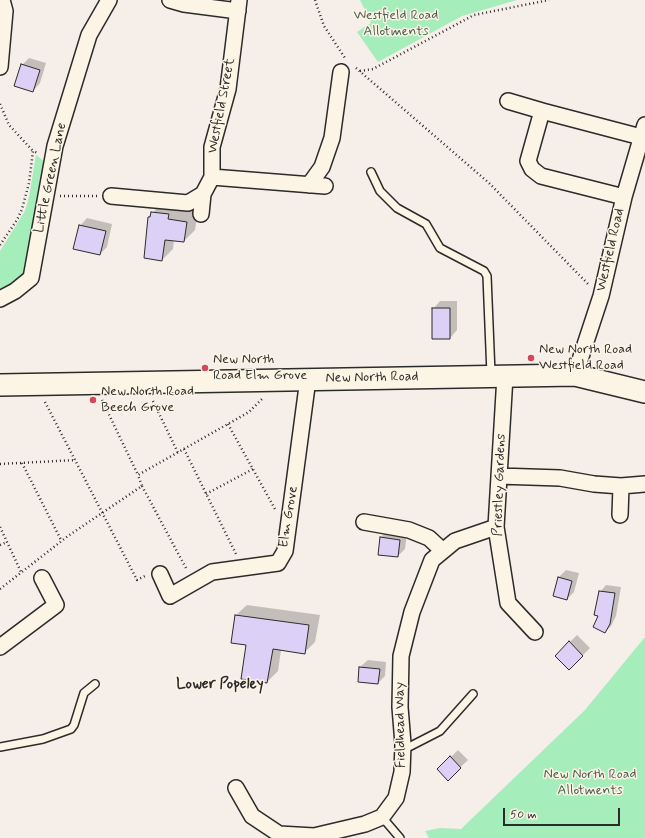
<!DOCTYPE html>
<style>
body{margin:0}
#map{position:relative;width:645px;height:838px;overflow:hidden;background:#f6eee9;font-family:Mynerve,sans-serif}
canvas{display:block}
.scale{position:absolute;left:503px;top:808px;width:117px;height:18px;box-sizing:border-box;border:2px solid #2b2b2b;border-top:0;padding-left:5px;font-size:12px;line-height:14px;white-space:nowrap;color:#2b2b2b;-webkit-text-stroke:3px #fcf5e5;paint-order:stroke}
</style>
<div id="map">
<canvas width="645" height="838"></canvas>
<div class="scale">50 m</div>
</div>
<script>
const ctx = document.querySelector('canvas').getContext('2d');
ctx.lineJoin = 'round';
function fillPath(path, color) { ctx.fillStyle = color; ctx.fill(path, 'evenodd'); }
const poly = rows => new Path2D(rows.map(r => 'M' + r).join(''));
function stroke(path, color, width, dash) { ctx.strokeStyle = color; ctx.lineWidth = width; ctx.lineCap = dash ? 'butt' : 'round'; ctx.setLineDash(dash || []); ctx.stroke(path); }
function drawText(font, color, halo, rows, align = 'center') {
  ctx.font = font + ' Mynerve,sans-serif'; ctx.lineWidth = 3; ctx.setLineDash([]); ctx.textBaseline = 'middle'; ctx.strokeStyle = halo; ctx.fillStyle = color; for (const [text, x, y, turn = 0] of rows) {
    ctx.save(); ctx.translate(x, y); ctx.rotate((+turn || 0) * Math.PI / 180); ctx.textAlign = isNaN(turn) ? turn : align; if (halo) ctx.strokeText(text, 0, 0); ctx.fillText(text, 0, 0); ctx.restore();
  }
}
fillPath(poly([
 [360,0,517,0,462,16,378,62,357,32,371,23],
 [36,155,45,162,25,272,15,284,0,292,0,251,25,211,29,197],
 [645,637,645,838,429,838,425,831,440,828,461,829,585,710]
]), '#a5edba');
fillPath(poly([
 [29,58,46,63,40,83,33,91,22,65],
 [163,201,179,209,198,211,195,230,184,241,174,240,173,249,162,260,149,217],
 [87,218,112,224,107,247,100,254,80,226],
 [440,301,457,301,457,330,450,338,433,309],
 [388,530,407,533,405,549,398,556,381,537],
 [566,570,579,573,574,592,567,599,559,577],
 [606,585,621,587,616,616,611,626,605,632,599,616,600,592],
 [247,605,320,615,315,642,304,653,281,650,278,671,267,682,247,645,236,615],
 [577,635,590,648,569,669,556,656],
 [368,660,386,662,385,676,378,683,359,681,360,667],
 [458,750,468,760,448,779,439,769]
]), '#0003');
const building = poly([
 [21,64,40,70,33,92,14,86,21,64],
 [151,212,169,214,168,219,187,222,184,242,165,240,162,261,144,258,148,217,150,217,151,212],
 [79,225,106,231,100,255,73,249,79,225],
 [432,308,450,308,450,339,432,339,432,308],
 [380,537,400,540,398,557,378,555,380,537],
 [558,577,572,581,567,600,553,596,558,577],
 [599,591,615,593,610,624,605,633,593,627,598,616,594,615,599,591],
 [235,615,309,625,305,654,273,649,267,683,241,679,246,645,231,643,235,615],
 [569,641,583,656,569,670,555,656,569,641],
 [359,667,380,669,378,684,358,682,359,667],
 [450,756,461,768,448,781,437,769,450,756]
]);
fillPath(building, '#ddd0f7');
stroke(building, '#2b2b2b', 1);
const lane = poly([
 [371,172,380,191,397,208,426,224,440,248,484,271,487,276,491,374],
 [0,747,43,739,71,729,74,725,84,693,95,684],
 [403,750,440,731,473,694],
 [382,817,400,838]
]);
const street = poly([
 [170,0,184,4,238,11],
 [0,67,5,11,2,0],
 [508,101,542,111],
 [212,177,325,186],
 [309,185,322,167,332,138,341,72],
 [111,196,188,203,203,194],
 [624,197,541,176,532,169,528,161,542,111,641,137],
 [201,214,203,194,212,177,212,147,228,89,239,0],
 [0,299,15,291,31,278,55,146,89,35,109,0],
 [575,375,601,296,624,197,645,125],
 [505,376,496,527,508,603,535,632],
 [499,476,560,478,594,484,621,486,645,484],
 [620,515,621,486],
 [364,522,409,530,429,538,443,551],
 [160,574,170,596,212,572,278,563,285,551,308,379],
 [0,647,56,605,42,578],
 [236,788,252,816,279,834,314,836,365,824,382,817,396,798,402,772,403,744,400,707,401,656,412,612,432,560,455,541,496,527]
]);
const secondary = poly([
 [0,385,575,375,645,392]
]);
stroke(lane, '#2b2b2b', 10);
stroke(street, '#2b2b2b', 18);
stroke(secondary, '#2b2b2b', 24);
stroke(poly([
 [315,0,324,26,345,58],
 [356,68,489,183,589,285],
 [360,71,373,69,474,15,549,0],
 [0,104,9,125,33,151],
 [60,196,97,196],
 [0,245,17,220,22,209,29,183,33,151,38,153],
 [102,400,138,475],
 [153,401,178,453],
 [45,402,137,580,145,576],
 [228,424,275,509],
 [184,449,236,554],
 [22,463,61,540],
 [0,464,76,460],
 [142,486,187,570],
 [206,494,253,469],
 [0,527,21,572],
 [0,545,7,542],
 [0,589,68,536,142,486,138,475,249,412,263,398]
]), '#2b2b2b', 2.5, [1, 3]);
stroke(lane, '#fcf5e5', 7);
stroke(street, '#fcf5e5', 15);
stroke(secondary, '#fcf5e5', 21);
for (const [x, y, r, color] of [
 [531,358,4,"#d1495b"],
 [205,368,4,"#d1495b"],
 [93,400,4,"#d1495b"]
]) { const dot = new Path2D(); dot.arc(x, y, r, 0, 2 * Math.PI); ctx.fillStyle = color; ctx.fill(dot); stroke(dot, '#fcf5e5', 1.5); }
drawText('14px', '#4a5c4f', '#fcf5e5', [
 ["Westfield Road",396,16],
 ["Allotments",396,32],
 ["New North Road",590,775],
 ["Allotments",590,791]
]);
drawText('14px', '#2b2b2b', '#fcf5e5', [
 ["Westfield Street",222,106,-79],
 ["Little Green Lane",51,178,-78],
 ["Westfield Road",611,250,-77],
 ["New North Road",372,378,-1],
 ["Priestley Gardens",500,485,-88],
 ["Elm Grove",289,517,-81],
 ["Fieldhead Way",401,725,-91]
]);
drawText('14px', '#2b2b2b', '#fcf5e5', [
 ["New North Road",539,350],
 ["Westfield Road",539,366],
 ["New North",213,360],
 ["Road Elm Grove",213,376],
 ["New North Road",101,392],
 ["Beech Grove",101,408]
], 'left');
drawText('bold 15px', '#2b2b2b', '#fcf5e5', [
 ["Lower Popeley",220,685]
]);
</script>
